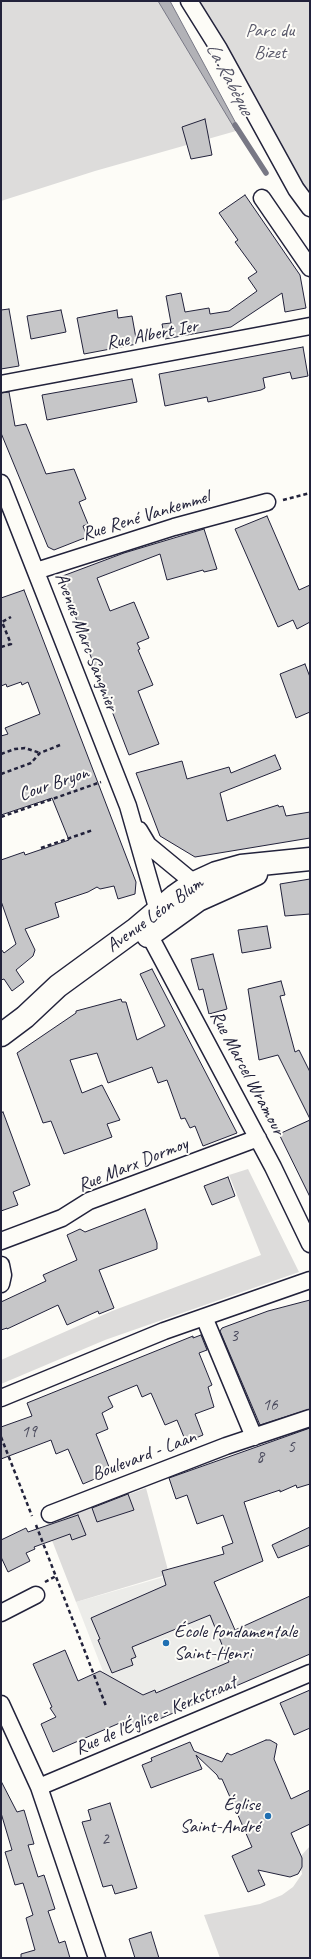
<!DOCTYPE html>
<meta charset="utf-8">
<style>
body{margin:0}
#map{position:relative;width:311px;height:1959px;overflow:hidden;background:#fdfcf7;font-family:Caveat,sans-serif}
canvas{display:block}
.frame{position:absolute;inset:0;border:2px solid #22223b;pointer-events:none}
</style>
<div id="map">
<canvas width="311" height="1959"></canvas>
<div class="frame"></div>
</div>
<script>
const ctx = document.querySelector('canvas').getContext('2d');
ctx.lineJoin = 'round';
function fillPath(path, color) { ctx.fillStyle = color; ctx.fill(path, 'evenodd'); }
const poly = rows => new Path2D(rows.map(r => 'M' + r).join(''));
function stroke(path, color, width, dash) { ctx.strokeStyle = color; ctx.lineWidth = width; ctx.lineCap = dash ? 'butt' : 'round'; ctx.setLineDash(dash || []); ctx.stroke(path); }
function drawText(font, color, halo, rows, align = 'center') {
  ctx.font = font + ' Caveat,sans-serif'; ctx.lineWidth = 4; ctx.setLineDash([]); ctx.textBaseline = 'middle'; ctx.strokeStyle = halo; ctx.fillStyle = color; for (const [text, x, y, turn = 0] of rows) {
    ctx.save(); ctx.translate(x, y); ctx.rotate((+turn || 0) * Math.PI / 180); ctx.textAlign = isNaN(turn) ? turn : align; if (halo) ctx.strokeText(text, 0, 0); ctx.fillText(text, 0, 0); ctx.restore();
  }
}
fillPath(poly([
 [206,1565,256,1678,127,1733,76,1602]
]), '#ecece9');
fillPath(poly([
 [1,1,158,1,236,131,95,171,1,201],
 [197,1,310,1,310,197,294,172,213,22],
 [248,1169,299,1272,105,1340,1,1384,1,1360,112,1311,261,1255,229,1175],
 [146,1488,169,1574,76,1602,46,1525],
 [310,1846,310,1958,220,1958,204,1915,260,1904,282,1895,293,1887,302,1874,299,1858]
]), '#dddcdb');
const water = poly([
 [158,1,170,1,239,129,238,130,236,131,158,1]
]);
fillPath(water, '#b2b2b7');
stroke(water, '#787885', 1);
stroke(poly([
 [235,125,266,173]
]), '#787885', 5.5);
const building = poly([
 [205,119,212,155,191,159,182,127,205,119],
 [245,195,300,275,306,308,285,312,282,293,231,327,165,339,162,324,171,323,166,296,181,293,185,312,209,308,210,314,229,311,257,291,248,278,257,272,235,242,238,240,219,213,245,195],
 [9,309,19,366,1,369,1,310,9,309],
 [61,310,66,332,31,339,27,316,61,310],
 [117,310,118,318,132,316,137,344,84,354,77,318,117,310],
 [303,347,308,376,292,379,290,372,263,378,265,388,261,390,208,402,207,397,165,406,159,374,303,347],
 [132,379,137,402,47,420,42,395,132,379],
 [9,392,15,426,26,424,46,474,74,469,86,499,79,502,88,524,83,526,87,537,54,550,48,547,1,433,1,393,9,392],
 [267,516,299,590,310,585,310,622,297,629,293,620,278,627,235,529,267,516],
 [204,529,217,569,204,572,203,570,167,580,160,554,97,578,110,611,134,602,149,638,137,643,140,649,138,650,153,685,138,691,159,744,129,755,60,577,124,553,204,529],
 [24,590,136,882,135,894,118,899,114,886,100,889,97,887,88,892,55,903,59,917,25,929,35,950,33,956,16,970,24,982,12,991,4,979,1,980,1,949,4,953,16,944,1,901,1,860,24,852,25,855,69,840,52,798,1,815,1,736,8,734,5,728,40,714,28,682,22,685,21,682,7,687,6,684,1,686,1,598,24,590],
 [305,664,310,677,310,712,296,718,280,674,305,664],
 [275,755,281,769,220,793,227,821,278,805,279,807,283,806,286,816,310,812,310,838,195,857,160,836,136,773,182,761,187,779,229,767,231,773,275,755],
 [310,879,310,914,285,916,280,884,310,879],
 [267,926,271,948,242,953,238,930,267,926],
 [213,954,227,1009,209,1014,203,989,199,990,191,959,213,954],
 [152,969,237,1133,203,1146,195,1126,190,1128,185,1118,181,1119,167,1080,158,1083,152,1067,108,1083,97,1053,70,1060,82,1093,102,1085,120,1120,107,1124,112,1137,64,1154,51,1121,43,1123,17,1053,76,1013,76,1011,121,999,122,1002,126,1002,137,1040,165,1026,140,974,152,969],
 [281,981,285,995,280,996,295,1052,299,1050,310,1072,310,1119,278,1055,259,1060,248,989,281,981],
 [3,1112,30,1185,13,1192,18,1205,1,1211,1,1113,3,1112],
 [310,1120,310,1197,279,1134,310,1120],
 [228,1177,235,1196,212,1205,204,1186,228,1177],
 [145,1209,157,1243,157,1249,99,1270,114,1308,99,1314,98,1311,67,1325,58,1305,7,1329,7,1328,1,1330,1,1302,46,1281,43,1275,77,1260,67,1235,80,1229,85,1232,145,1209],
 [310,1300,310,1409,260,1425,220,1331,222,1328,268,1311,310,1300],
 [201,1335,207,1350,199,1353,212,1385,208,1387,214,1407,195,1414,203,1435,186,1442,177,1420,165,1425,151,1393,142,1397,137,1385,108,1397,113,1407,102,1413,108,1429,96,1434,111,1472,83,1484,68,1449,56,1454,51,1440,1,1459,1,1427,32,1416,27,1403,193,1336,193,1338,201,1335],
 [310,1428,310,1484,297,1488,296,1485,280,1492,280,1490,244,1502,263,1561,214,1582,235,1630,310,1596,310,1654,127,1733,122,1722,53,1752,41,1724,56,1717,50,1708,52,1707,33,1664,65,1650,78,1681,100,1671,143,1695,155,1690,156,1693,229,1662,210,1615,132,1647,136,1657,131,1659,133,1665,112,1673,98,1640,100,1639,91,1618,166,1585,162,1571,224,1554,222,1547,233,1543,223,1515,197,1524,187,1495,176,1499,169,1478,310,1428],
 [128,1494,134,1510,97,1522,92,1508,128,1494],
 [78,1515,86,1535,72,1540,70,1534,34,1547,35,1549,26,1553,30,1561,8,1572,1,1557,1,1540,26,1528,28,1532,78,1515],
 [310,1527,310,1545,278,1558,272,1545,310,1527],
 [310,1690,310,1728,294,1735,280,1703,310,1690],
 [266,1740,270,1740,277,1744,274,1759,291,1799,310,1790,310,1824,291,1833,302,1858,302,1867,298,1874,290,1877,258,1870,265,1885,248,1892,232,1856,252,1847,222,1779,219,1779,217,1775,196,1755,202,1769,151,1788,142,1765,152,1761,151,1758,190,1742,194,1751,222,1762,227,1753,231,1755,266,1740],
 [1,1781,17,1812,24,1810,34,1844,28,1845,38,1877,44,1875,55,1909,48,1911,59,1943,65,1941,70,1958,21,1958,21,1954,35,1950,26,1918,33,1915,23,1883,15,1885,5,1852,12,1850,1,1813,1,1781],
 [110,1803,137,1888,115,1894,112,1885,103,1887,82,1822,91,1820,88,1810,110,1803],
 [151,1932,159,1958,135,1958,129,1939,151,1932]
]);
fillPath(building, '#c6c6c8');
stroke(building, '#22223b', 1);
const minor = poly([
 [189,1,219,49,296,189,310,208],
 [262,198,310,268],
 [1,384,310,326],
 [1,483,128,806,156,904,163,919],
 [36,571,174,527,267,502],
 [139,830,148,845,188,878,196,894],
 [145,927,273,1167,310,1244],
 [1,1241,62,1218,89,1201,258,1138],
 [1,1265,3,1275,1,1284],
 [204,1317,254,1437],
 [1,1398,164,1331,310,1280],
 [50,1514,226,1446,310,1418],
 [1,1613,36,1595],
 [1,1704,39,1787,97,1958],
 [39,1787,310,1673]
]);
const primary = poly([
 [148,936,198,900,256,874],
 [1,1035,25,1017,58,986,136,929,175,896,192,884,216,873,241,866,310,859]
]);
stroke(minor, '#22223b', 19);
stroke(primary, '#22223b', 25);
stroke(poly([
 [283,500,310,493],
 [1,647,11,644,2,622,11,617],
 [1,754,15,749,25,748,40,753],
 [1,774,31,763,40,753,60,745],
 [1,817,101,782],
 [41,848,93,830],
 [1,1437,32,1516],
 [36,1525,106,1706],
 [45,1582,56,1576]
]), '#22223b', 2.5, [4, 3]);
stroke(minor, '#fdfcf7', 16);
stroke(primary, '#fdfcf7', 22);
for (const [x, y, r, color] of [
 [166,1643,4,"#1f6fb2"],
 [268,1816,4,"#1f6fb2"]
]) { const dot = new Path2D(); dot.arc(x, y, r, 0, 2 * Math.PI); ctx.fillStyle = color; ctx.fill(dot); stroke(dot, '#fdfcf7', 1.5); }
drawText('17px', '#4b4b5e', null, [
 ["3",234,1337],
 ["16",270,1406],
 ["19",29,1433],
 ["5",291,1448],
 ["8",260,1458],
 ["2",105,1840]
]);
drawText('19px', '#5a5a6b', '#fdfcf7', [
 ["Parc du",270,31],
 ["Bizet",270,53]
]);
drawText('19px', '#22223b', '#fdfcf7', [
 ["Rue Albert Ier",152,335,-11],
 ["Rue René Vankemmel",146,516,-17],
 ["Avenue Marc Sangnier",86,642,69],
 ["Cour Bryon",54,784,-19],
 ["Avenue Léon Blum",155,915,-36],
 ["Rue Marcel Wramour",247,1073,62],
 ["Rue Marx Dormoy",133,1165,-22],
 ["Boulevard - Laan",144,1456,-21],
 ["Rue de l'Église - Kerkstraat",156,1716,-23]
]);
drawText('19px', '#22223b', '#fdfcf7', [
 ["École fondamentale",174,1632],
 ["Saint-Henri",174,1654],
 ["Église",260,1805,"right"],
 ["Saint-André",260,1827,"right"]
], 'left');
drawText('italic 20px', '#545466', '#fdfcf7', [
 ["La Rabèque",229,79,62]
]);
</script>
